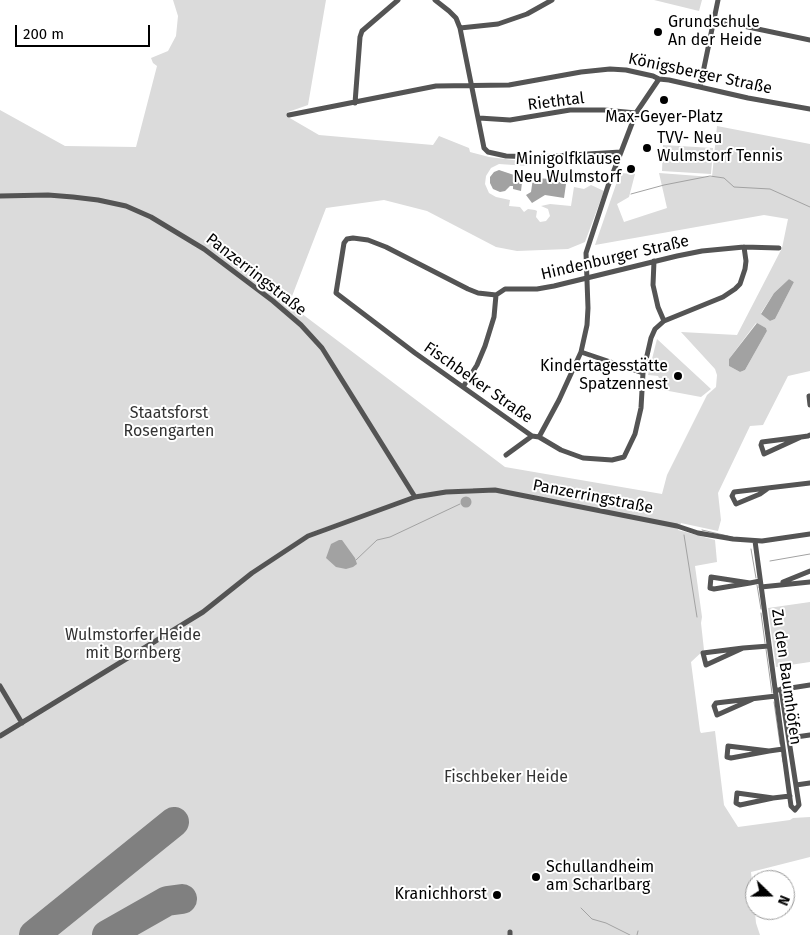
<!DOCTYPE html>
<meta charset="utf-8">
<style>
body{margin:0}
#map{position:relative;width:810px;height:935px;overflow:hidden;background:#fff;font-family:"Fira Sans",sans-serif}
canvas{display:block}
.north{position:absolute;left:745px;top:870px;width:50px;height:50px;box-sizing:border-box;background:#fff;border:1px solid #999;border-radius:50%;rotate:112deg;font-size:14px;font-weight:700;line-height:20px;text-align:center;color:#000}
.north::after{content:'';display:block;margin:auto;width:18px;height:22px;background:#000;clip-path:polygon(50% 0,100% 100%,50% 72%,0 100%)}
.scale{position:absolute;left:15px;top:25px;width:135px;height:22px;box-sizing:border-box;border:2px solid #000;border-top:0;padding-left:6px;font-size:15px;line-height:18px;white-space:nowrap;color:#000;-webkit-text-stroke:4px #fff;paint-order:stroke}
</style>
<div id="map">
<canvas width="810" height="935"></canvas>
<div class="north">N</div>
<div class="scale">200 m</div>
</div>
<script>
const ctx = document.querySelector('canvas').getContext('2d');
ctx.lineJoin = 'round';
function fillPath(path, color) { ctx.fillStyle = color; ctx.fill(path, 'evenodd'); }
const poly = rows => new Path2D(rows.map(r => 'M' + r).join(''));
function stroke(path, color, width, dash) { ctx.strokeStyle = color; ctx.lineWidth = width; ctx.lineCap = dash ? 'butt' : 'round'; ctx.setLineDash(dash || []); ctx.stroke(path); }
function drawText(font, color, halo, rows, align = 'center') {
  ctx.font = font + ' "Fira Sans",sans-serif'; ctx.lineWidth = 4; ctx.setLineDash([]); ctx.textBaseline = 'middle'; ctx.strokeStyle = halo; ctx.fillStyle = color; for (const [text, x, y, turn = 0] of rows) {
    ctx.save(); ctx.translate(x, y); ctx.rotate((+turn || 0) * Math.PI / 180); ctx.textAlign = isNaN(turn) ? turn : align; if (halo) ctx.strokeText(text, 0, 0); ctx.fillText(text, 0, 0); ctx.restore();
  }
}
fillPath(poly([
 [173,0,326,0,308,105,288,112,288,117,319,135,433,145,439,136,469,148,470,152,489,157,529,162,528,166,499,164,491,168,486,176,485,184,489,193,496,197,510,200,509,206,520,207,524,212,528,209,535,210,537,211,536,217,540,222,546,221,550,216,548,209,541,206,550,204,571,206,574,187,584,189,591,185,604,191,585,242,568,249,517,251,496,247,427,211,384,200,326,208,289,304,505,467,662,494,667,475,707,395,716,387,717,375,715,369,681,332,737,335,782,248,788,219,764,215,595,245,620,173,635,174,629,197,617,204,624,222,667,208,659,173,712,177,717,126,810,144,810,371,788,376,763,425,750,426,718,493,721,520,718,531,681,523,678,530,715,540,717,562,695,566,702,617,701,623,704,650,691,662,700,731,701,733,715,731,724,805,738,827,790,820,793,818,810,817,810,857,751,872,756,923,760,935,0,935,0,110,65,146,136,147,157,66,153,63,151,58,168,51,176,36,178,16],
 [789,279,794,282,775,319,770,321,761,313,774,293],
 [756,323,766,328,767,331,745,370,740,372,729,366,729,359],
 [473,488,473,491,446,492,415,497,308,536,252,573,251,572,307,534,419,494],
 [654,0,702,0,699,11],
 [663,145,713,148,711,174,662,171],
 [657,339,711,389,701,397,658,389,660,380,658,376,648,375],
 [810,602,810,662,776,667,768,608]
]), '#dbdbdb');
fillPath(poly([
 [499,170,514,175,516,172,523,174,521,191,513,189,513,186,510,186,505,191,500,192,493,189,490,183,490,177,494,172],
 [533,178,551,179,566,184,564,198,545,195,532,203,526,195,531,192],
 [789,279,794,282,775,319,770,321,761,314,774,293],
 [757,323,766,328,767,331,745,370,740,372,729,366,729,359],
 '460.5 502a5.5 5.5 0 1 1 11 0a5.5 5.5 0 1 1-11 0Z',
 [339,540,342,540,355,558,357,564,353,567,346,569,336,567,326,558,331,544]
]), '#a2a2a2');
stroke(poly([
 [631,194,664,185,710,176,724,178,734,187,770,189,810,207],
 [702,530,728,536],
 [684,535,697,617],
 [751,549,756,578],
 [356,560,377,540,390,537,460,504],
 [770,561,810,554],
 [757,585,761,609],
 [761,613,765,643],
 [766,649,772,693],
 [774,702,780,744],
 [782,755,783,762],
 [581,908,592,919,606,923,630,935],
 [637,935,638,931]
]), '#a2a2a2', 1);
stroke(poly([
 [34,935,174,822],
 [107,935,167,901,182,899]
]), '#808080', 30);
stroke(poly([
 [435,0,449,11,456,18,460,28,484,148,488,152,506,156,538,157,621,152],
 [715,20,810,40],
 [460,28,498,24,527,14,552,0],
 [700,87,718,0],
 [355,103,360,37,362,31,398,0],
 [289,115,436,86,509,85,581,72,610,69,626,70,653,76,659,79,669,80,748,98,810,109],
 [479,118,510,120,570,110,604,110,636,113],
 [0,196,48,195,73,197,98,200,126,206,151,217,204,249,273,301,301,325,322,348,415,497],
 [744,247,746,261,745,269,740,284,735,289,723,297,664,321,655,329,651,338,643,373,641,408,635,434,624,457,612,460,583,458,561,450,539,437,532,436,415,353,336,293,344,243,347,239,353,238,368,240,386,247,468,289,478,293,496,295,505,289,537,289,554,286,677,256,702,251,744,247,779,248],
 [654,261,653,285,658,307,664,321],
 [581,352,643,373],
 [463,387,477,365,485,346,494,317,496,295],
 [809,396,810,405],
 [539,437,559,400,581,352,587,325,588,308,586,253,608,186,636,113,659,79],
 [801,437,764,454,761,445,762,442,801,437,808,436,810,435],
 [506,455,532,436],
 [767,489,760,494,736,504,732,496,734,492,810,483],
 [755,541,791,806,795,810,799,805,781,689],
 [783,582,810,571],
 [750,583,714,589,710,588,711,577,750,583,760,581],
 [761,587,810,582],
 [743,648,706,665,703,653,743,648,769,646],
 [0,686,22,723],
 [778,690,810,685],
 [753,699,717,715,714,706,716,703,776,696],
 [0,736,203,612,252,573,308,536,415,497,446,492,495,490,677,526,698,533,733,539,762,541,810,534],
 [789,738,810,735],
 [769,751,731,758,727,757,728,746,769,751,783,749],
 [796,785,810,783],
 [773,798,740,805,736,803,737,793,773,798,790,796],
 [510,932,510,935]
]), '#545454', 5);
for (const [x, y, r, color] of [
 [658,32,5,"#000"],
 [664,100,5,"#000"],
 [647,148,5,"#000"],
 [631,169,5,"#000"],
 [678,376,5,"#000"],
 [536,877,5,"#000"],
 [497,895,5,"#000"]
]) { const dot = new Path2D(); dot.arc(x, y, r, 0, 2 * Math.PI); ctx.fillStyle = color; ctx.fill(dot); stroke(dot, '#fff', 2); }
drawText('16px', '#000', '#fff', [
 ["Grundschule",668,23],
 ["An der Heide",668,41],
 ["Max-Geyer-Platz",664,118,"center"],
 ["TVV- Neu",657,139],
 ["Wulmstorf Tennis",657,157],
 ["Minigolfklause",621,160,"right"],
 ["Neu Wulmstorf",621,178,"right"],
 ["Kindertagesstätte",668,367,"right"],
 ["Spatzennest",668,385,"right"],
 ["Schullandheim",546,868],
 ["am Scharlbarg",546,886],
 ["Kranichhorst",487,895,"right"]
], 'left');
drawText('16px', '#000', '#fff', [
 ["Königsberger Straße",700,74,12],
 ["Riethtal",556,102,-7],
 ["Hindenburger Straße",615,258,-13],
 ["Panzerringstraße",256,275,38],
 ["Fischbeker Straße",478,383,35],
 ["Panzerringstraße",593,497,11],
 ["Zu den Baumhöfen",786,677,82]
]);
drawText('16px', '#323232', '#fff', [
 ["Staatsforst",169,414],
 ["Rosengarten",169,432],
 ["Wulmstorfer Heide",133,636],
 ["mit Bornberg",133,654],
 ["Fischbeker Heide",506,778]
]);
</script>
